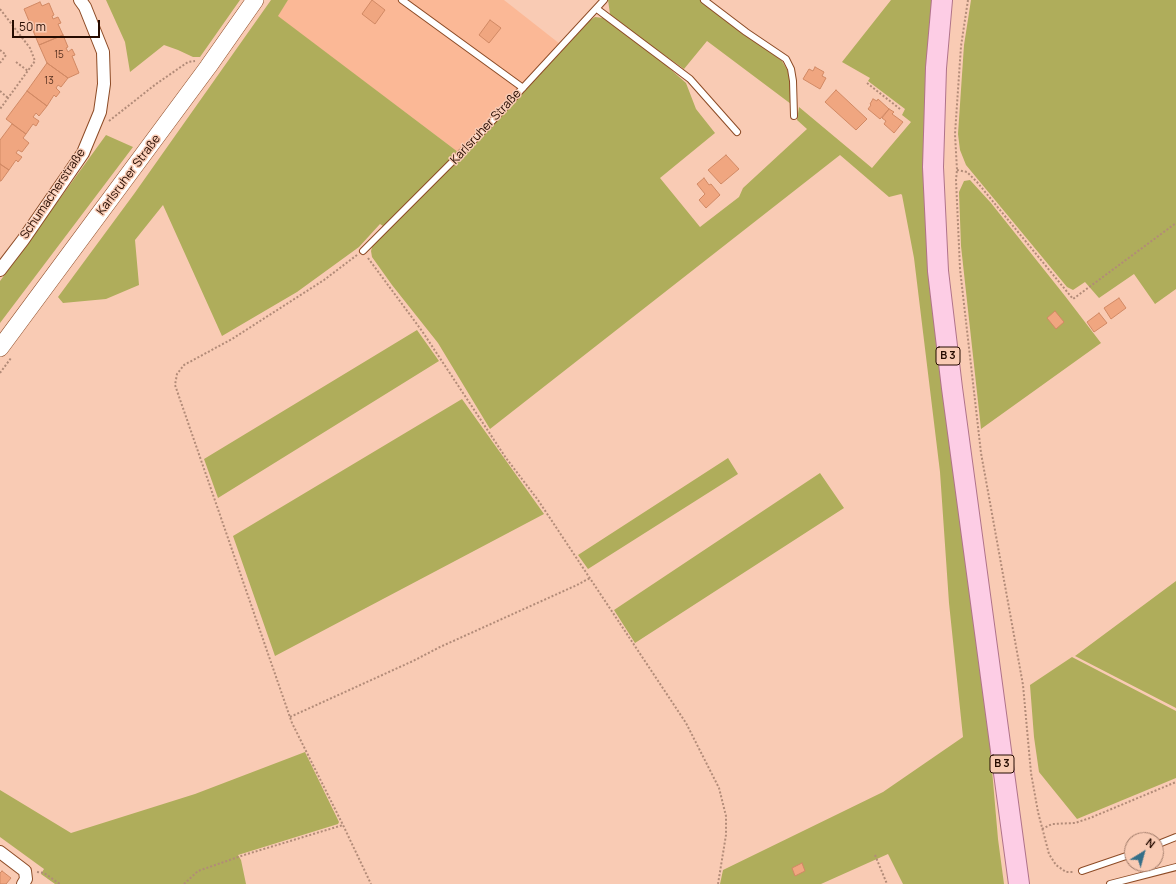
<!DOCTYPE html>
<meta charset="utf-8">
<style>
body{margin:0}
#map{position:relative;width:1176px;height:884px;overflow:hidden;background:#f9cbb4;font-family:Manrope,sans-serif}
canvas{display:block}
.north{position:absolute;left:1124px;top:832px;width:40px;height:40px;box-sizing:border-box;background:#f9cbb4;border:1px solid #a47e6c;border-radius:50%;rotate:37deg;font-size:11px;font-weight:700;line-height:16px;text-align:center;color:#250b00}
.north::after{content:'';display:block;margin:auto;width:14px;height:18px;background:#356f88;clip-path:polygon(50% 0,100% 100%,50% 72%,0 100%)}
.scale{position:absolute;left:12px;top:20px;width:88px;height:18px;box-sizing:border-box;border:2px solid #250b00;border-top:0;padding-left:5px;font-size:12px;line-height:14px;white-space:nowrap;color:#250b00;-webkit-text-stroke:3px #f9cbb4;paint-order:stroke}
</style>
<div id="map">
<canvas width="1176" height="884"></canvas>
<div class="north">N</div>
<div class="scale">50 m</div>
</div>
<script>
const ctx = document.querySelector('canvas').getContext('2d');
ctx.lineJoin = 'round';
function fillPath(path, color) { ctx.fillStyle = color; ctx.fill(path, 'evenodd'); }
const poly = rows => new Path2D(rows.map(r => 'M' + r).join(''));
function stroke(path, color, width, dash) { ctx.strokeStyle = color; ctx.lineWidth = width; ctx.lineCap = dash ? 'butt' : 'round'; ctx.setLineDash(dash || []); ctx.stroke(path); }
function drawText(font, color, halo, rows, align = 'center') {
  ctx.font = font + ' Manrope,sans-serif'; ctx.lineWidth = 3; ctx.setLineDash([]); ctx.textBaseline = 'middle'; ctx.strokeStyle = halo; ctx.fillStyle = color; for (const [text, x, y, turn = 0] of rows) {
    ctx.save(); ctx.translate(x, y); ctx.rotate((+turn || 0) * Math.PI / 180); ctx.textAlign = isNaN(turn) ? turn : align; if (halo) ctx.strokeText(text, 0, 0); ctx.fillText(text, 0, 0); ctx.restore();
  }
}
fillPath(poly([
 [288,0,504,0,560,44,458,152,277,16]
]), '#fbb896');
fillPath(poly([
 [106,0,240,0,200,57,193,57,178,50,164,45,130,72,125,42],
 [271,0,288,0,278,16,458,152,383,226,380,224,359,247,297,292,222,336,163,205,135,240,139,285,106,299,63,303,58,297,134,194],
 [608,0,701,0,782,61,789,73,791,104,707,41,684,69,636,35,610,14],
 [891,0,934,0,925,136,989,735,998,839,1004,884,903,884,888,854,821,884,720,884,723,870,883,792,963,737,949,603,940,472,914,258,902,195,901,194,889,197,840,155,490,429,438,343,392,285,372,257,371,251,373,244,482,137,589,21,595,17,603,18,659,59,686,83,696,109,715,133,660,178,700,227,739,197,743,188,807,129,797,120,799,107,872,168,911,122,902,115,905,109,868,81,870,78,842,62],
 [971,0,1176,0,1176,289,1155,304,1134,274,1099,298,1085,282,1073,290,1067,287,966,165,960,150,958,134,964,45],
 [106,135,133,147,0,323,0,281],
 [970,180,991,203,1065,296,1101,343,981,429,961,246,959,192,964,181],
 [417,330,439,361,218,498,204,459],
 [462,399,544,514,275,656,233,536],
 [728,458,738,474,588,569,578,555],
 [820,473,844,508,635,643,614,610],
 [1176,581,1176,708,1075,656],
 [1072,657,1176,711,1176,778,1077,819,1039,772,1034,737,1030,685],
 [305,752,339,822,338,824,238,855,241,860,246,884,55,884,41,874,44,869,0,837,0,790,71,833,195,794]
]), '#afad5b');
const building = poly([
 [372,0,385,10,375,24,362,14,372,0],
 [40,2,42,6,49,3,54,15,52,16,53,19,58,17,61,23,58,24,63,35,39,45,24,9,40,2],
 [490,20,501,28,489,43,479,35,490,20],
 [63,35,68,47,66,48,68,52,72,49,75,55,72,56,79,73,68,78,47,63,39,45,63,35],
 [47,63,68,78,61,87,58,85,56,88,60,92,56,97,54,95,47,106,27,91,47,63],
 [815,67,824,72,822,76,826,78,820,89,803,79,809,69,813,71,815,67],
 [836,90,867,119,856,130,825,102,836,90],
 [27,91,47,106,39,116,36,113,33,117,39,121,36,126,33,124,26,134,6,119,27,91],
 [873,99,877,101,878,99,889,109,880,119,868,109,871,105,870,104,873,99],
 [889,109,894,112,892,114,903,122,894,133,884,124,886,121,882,118,889,109],
 [12,124,26,134,23,138,29,143,22,152,18,150,16,153,22,157,18,162,16,160,9,170,0,164,0,140,12,124],
 [726,155,739,169,721,184,708,170,726,155],
 [0,164,9,170,1,181,0,181,0,164],
 [704,178,709,185,711,184,720,195,706,208,699,200,705,194,697,184,704,178],
 [1119,298,1126,308,1111,319,1104,308,1119,298],
 [1055,311,1064,322,1056,329,1047,318,1055,311],
 [1099,313,1107,323,1094,332,1087,322,1099,313],
 [802,863,805,871,795,876,792,868,802,863],
 [2,871,11,878,6,884,0,884,0,873,2,871]
]);
fillPath(building, '#f0a680');
stroke(building, '#d18964', 1);
const lane = poly([
 [402,0,523,88],
 [704,0,746,32,786,59,791,69,793,81,794,116],
 [597,9,690,79,737,132],
 [363,251,483,131,604,0],
 [1156,845,1176,837],
 [1082,871,1132,854],
 [1110,884,1176,867]
]);
const street = poly([
 [0,270,23,240,83,153,100,112,104,84,103,52,85,7,80,0],
 [0,852,25,871,26,879,23,884]
]);
const secondary = poly([
 [0,348,208,67,255,0]
]);
const primary = poly([
 [942,0,936,68,933,167,938,271,952,388,1019,884]
]);
stroke(lane, '#8d4b26', 8);
stroke(street, '#8d4b26', 14);
stroke(secondary, '#8d4b26', 18);
stroke(primary, '#b0738a', 22);
stroke(poly([
 [968,0,961,46,955,134,957,170,956,180,960,269,981,453,1023,685,1031,773,1038,812,1049,854,1056,865,1066,872,1073,872],
 [0,9,30,48,35,61,0,109],
 [0,50,6,55,0,63],
 [16,62,28,71],
 [867,83,900,109],
 [0,91,8,98],
 [109,121,156,84,188,62,195,61],
 [957,170,967,172,977,182,1073,299,1176,223],
 [357,255,324,280,232,339,184,365,177,374,175,385,292,723,343,825,371,884],
 [368,258,422,331,506,458,538,500,686,723,719,788,726,816,726,835,718,884],
 [0,373,11,358],
 [290,717,413,661,440,647,577,585,590,578],
 [1042,829,1052,824,1075,823,1090,818,1176,782],
 [875,855,887,884],
 [37,872,44,873,60,884],
 [184,884,198,871,244,855,343,825]
]), '#b28b78', 2, [2, 2]);
stroke(lane, '#fff', 6);
stroke(street, '#fff', 12);
stroke(secondary, '#fff', 17);
stroke(primary, '#fdcde5', 20);
drawText('10px', '#583220', null, [
 ["15",59,55],
 ["13",49,81]
]);
for (const [x, y, w] of [
 [948,356,24],
 [1002,764,24]
]) { const box = new Path2D(); box.roundRect(x - w / 2, y - 9, w, 18, 3); ctx.fillStyle = '#f9cbb4'; ctx.fill(box); stroke(box, '#250b00', 1); }
drawText('bold 11px', '#250b00', null, [
 ["B 3",948,356],
 ["B 3",1002,764]
]);
drawText('12px', '#250b00', '#f9cbb4', [
 ["Karlsruher Straße",486,127,-47],
 ["Karlsruher Straße",129,175,-53],
 ["Schumacherstraße",53,194,-56]
]);
</script>
